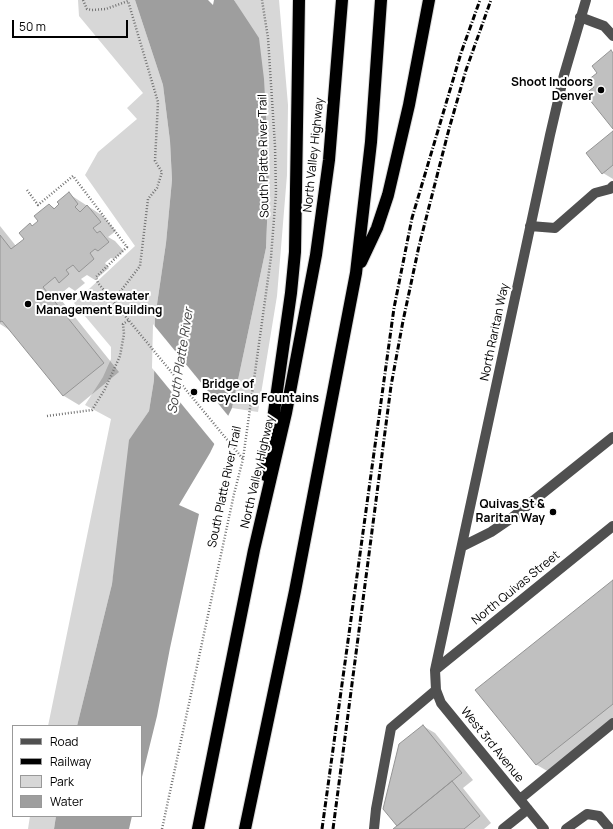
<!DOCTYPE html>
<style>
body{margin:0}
#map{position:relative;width:613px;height:829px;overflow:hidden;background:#fff;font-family:Manrope,sans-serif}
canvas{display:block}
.legend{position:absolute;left:12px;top:725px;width:130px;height:92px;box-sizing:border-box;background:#fff;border:1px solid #999;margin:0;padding:5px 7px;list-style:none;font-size:12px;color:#000}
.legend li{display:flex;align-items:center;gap:8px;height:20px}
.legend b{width:20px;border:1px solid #999}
.scale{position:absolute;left:12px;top:20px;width:116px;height:18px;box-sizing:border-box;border:2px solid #000;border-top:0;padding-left:5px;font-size:12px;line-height:14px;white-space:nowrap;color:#000;-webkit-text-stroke:3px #fff;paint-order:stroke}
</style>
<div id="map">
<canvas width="613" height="829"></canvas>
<ul class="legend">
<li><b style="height:5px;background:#505050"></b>Road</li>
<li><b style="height:5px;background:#000"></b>Railway</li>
<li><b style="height:11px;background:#d7d7d7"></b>Park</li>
<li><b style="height:11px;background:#9e9e9e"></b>Water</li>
</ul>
<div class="scale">50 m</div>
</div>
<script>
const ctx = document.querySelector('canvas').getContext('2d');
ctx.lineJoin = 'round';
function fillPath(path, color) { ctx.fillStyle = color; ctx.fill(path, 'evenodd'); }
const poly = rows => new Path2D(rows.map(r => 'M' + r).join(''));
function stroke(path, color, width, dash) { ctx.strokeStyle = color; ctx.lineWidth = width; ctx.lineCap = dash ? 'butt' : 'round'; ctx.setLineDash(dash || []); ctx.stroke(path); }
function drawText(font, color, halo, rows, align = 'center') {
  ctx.font = font + ' Manrope,sans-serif'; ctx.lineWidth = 4; ctx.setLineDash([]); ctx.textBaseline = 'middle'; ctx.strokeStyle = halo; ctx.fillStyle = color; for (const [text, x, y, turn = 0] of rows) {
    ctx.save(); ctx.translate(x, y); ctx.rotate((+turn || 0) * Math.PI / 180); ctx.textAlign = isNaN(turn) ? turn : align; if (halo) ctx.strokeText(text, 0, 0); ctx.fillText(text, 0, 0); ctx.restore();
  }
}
fillPath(poly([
 [78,0,135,0,163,85,170,141,172,180,166,243,155,318,154,380,149,411,141,423,120,530,112,584,77,726,48,726,111,419,85,405,103,377,111,359,111,347,74,303,135,246,85,175,98,152,137,119,127,108,143,93,79,16],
 [234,0,279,0,288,105,287,175,277,296,258,412,232,408,266,248,269,172,268,129,244,17],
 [30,816,56,816,54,829,28,829]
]), '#d7d7d7');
fillPath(poly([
 [135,0,208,0,213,5,214,0,234,0,259,38,264,79,269,172,266,248,232,408,210,453,179,505,199,514,170,648,157,716,141,781,141,726,77,726,112,584,129,440,149,411,154,380,155,318,166,243,172,180,170,141,163,85],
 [56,816,132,816,129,829,54,829]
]), '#9e9e9e');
fillPath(poly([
 [153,324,230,418,216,446,152,368]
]), '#fff');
fillPath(poly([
 [613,132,613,179,603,173],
 [69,194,103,216,116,231,108,237,115,241,124,251,114,259,111,258,105,263,109,268,95,280,87,275,81,279,85,283,75,291,69,287,58,296,119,372,79,405,64,396,11,331,0,324,0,226,16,246,25,239,30,225,34,227,40,222,50,205,56,209],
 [613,581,613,720,549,772,537,765,477,690],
 [423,726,435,733,473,780,463,788,491,823,484,829,395,829,398,826]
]), '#0003');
const building = poly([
 [611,50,613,53,613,129,585,94,594,87,588,80,597,73,592,66,611,50],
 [613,131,613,165,602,174,586,153,613,131],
 [69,192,78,204,75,207,80,212,87,205,101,222,93,228,97,233,100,231,109,242,98,251,95,249,90,253,94,259,79,272,73,265,66,270,69,274,59,283,55,277,43,287,104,363,63,396,2,321,0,322,0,235,11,249,24,239,19,233,30,223,32,226,38,221,34,216,49,204,54,209,59,204,57,202,69,192],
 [613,580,613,704,536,765,475,690,613,580],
 [423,725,462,773,397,826,383,809,399,744,423,725],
 [452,781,480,816,464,829,393,829,452,781]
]);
fillPath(building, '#c0c0c0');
stroke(building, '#949494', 1);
const highway = poly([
 [361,262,377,228,388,195,409,105,429,0],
 [265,475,291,293,295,252,299,0],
 [198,829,254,550,286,413,316,255,329,160,342,0],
 [245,829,295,591,356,273,371,142,381,0]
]);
stroke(highway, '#dbdbdb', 14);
stroke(poly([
 [83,0,87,9,92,10,106,9,128,1,158,102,155,161,162,172,157,188,148,199,140,266,113,301],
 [27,190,38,205,73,176,127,247,96,277,98,283,243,459],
 [47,416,92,410,105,389,120,356,124,334,123,324,129,320],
 [162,829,234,494,243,459,271,257,276,193,275,146,268,38,262,0]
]), '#727272', 2.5, [1, 2]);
stroke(poly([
 [580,17,604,26,613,36],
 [530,226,555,228,595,193,610,189,613,186],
 [463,546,491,532,513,517,613,437],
 [435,670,613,526],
 [520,799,613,723],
 [374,829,376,809,391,728,436,690],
 [503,829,528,809],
 [544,829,441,703,436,690,435,670,550,135,564,75,586,0],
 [566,829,587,814,599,816,610,829]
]), '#505050', 10);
stroke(highway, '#000', 12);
stroke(poly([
 [322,829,394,308,412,218,461,53,480,0],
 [333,829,391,386,403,321,419,246,449,129,466,70,491,0]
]), '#000', 3, [6, 2, 1, 2]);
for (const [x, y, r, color] of [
 [601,90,4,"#000"],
 [28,304,4,"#000"],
 [194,392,4,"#000"],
 [553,512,4,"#000"]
]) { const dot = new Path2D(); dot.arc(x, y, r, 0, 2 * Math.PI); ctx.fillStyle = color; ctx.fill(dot); stroke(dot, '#fff', 1.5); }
drawText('bold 12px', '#000', '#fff', [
 ["Shoot Indoors",593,83],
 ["Denver",593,97],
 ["Denver Wastewater",36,297,"left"],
 ["Management Building",36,311,"left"],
 ["Bridge of",202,385,"left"],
 ["Recycling Fountains",202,399,"left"],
 ["Quivas St &",545,505],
 ["Raritan Way",545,519]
], 'right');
drawText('12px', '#000', '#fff', [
 ["North Valley Highway",314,155,-84],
 ["South Platte River Trail",264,156,-91],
 ["North Raritan Way",495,332,-78],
 ["North Valley Highway",258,472,-77],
 ["South Platte River Trail",225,487,-78],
 ["North Quivas Street",516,588,-39],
 ["West 3rd Avenue",492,745,51]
]);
drawText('italic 13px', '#3f3f3f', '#fff', [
 ["South Platte River",181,361,-81]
]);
</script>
